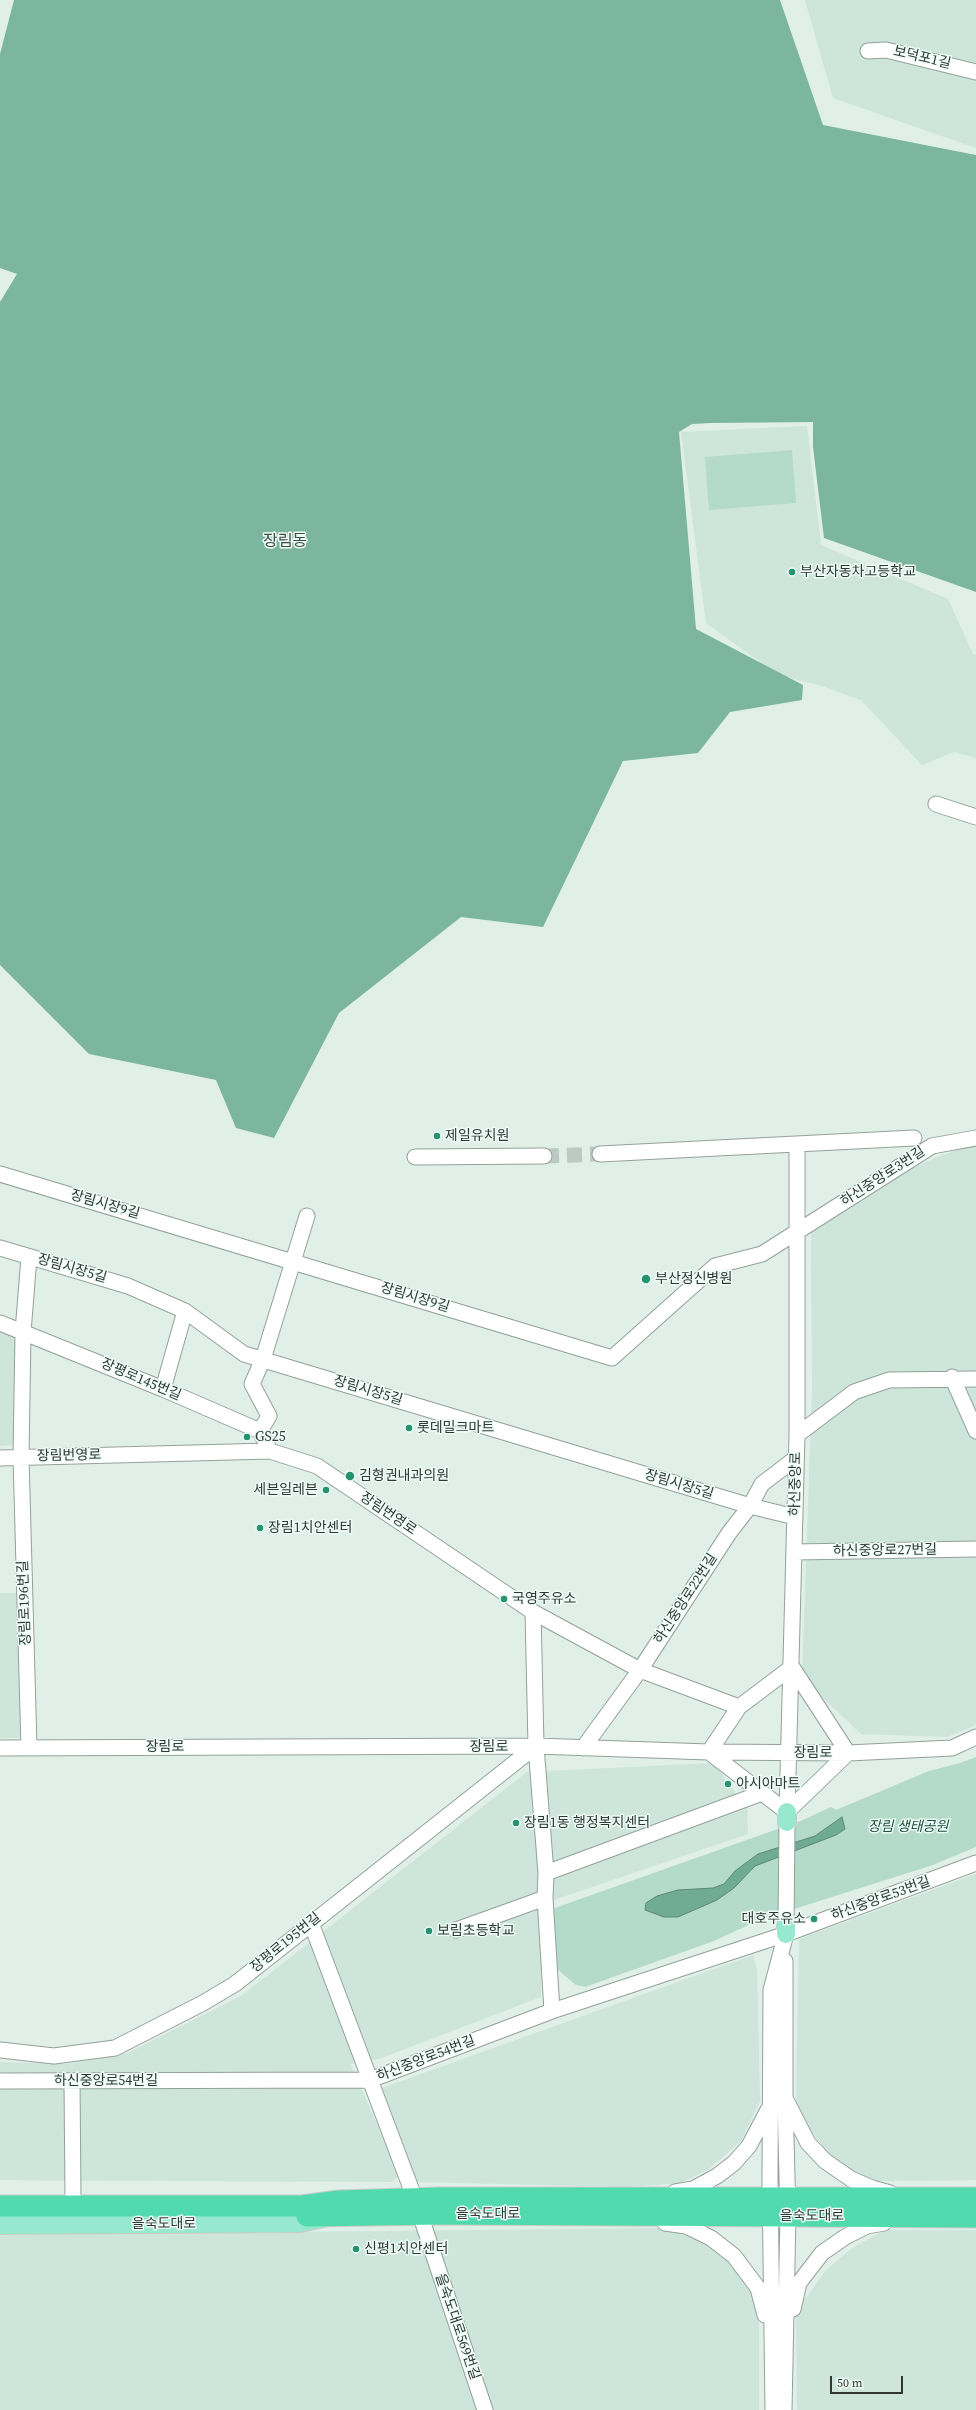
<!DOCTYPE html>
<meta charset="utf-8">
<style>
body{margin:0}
#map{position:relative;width:976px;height:2410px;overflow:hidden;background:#e0efe8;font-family:"Source Serif 4",serif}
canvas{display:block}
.scale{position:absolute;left:830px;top:2376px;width:73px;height:18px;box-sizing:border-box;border:2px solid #313735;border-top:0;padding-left:5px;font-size:12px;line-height:14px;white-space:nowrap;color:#313735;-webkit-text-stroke:3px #edfcf6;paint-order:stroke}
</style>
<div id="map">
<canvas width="976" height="2410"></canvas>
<div class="scale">50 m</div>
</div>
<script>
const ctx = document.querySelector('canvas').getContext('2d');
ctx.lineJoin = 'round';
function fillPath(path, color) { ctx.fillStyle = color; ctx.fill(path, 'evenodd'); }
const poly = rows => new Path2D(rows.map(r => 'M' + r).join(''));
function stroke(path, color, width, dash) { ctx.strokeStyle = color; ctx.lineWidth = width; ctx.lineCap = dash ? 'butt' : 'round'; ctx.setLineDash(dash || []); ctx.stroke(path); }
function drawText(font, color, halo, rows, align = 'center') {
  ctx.font = font + ' "Source Serif 4","Noto Sans KR",serif'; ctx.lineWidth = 3; ctx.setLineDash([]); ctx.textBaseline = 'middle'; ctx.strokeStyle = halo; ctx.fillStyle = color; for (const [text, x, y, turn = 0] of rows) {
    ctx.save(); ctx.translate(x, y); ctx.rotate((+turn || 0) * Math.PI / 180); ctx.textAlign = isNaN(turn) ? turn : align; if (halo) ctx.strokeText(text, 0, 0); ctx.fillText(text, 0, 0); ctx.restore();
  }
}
fillPath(poly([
 [805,0,976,0,976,148,833,98],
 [807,426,821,545,948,599,973,654,976,655,976,758,954,752,922,765,861,700,822,686,778,675,706,623,681,432],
 [976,1143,976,1725,947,1737,861,1734,802,1678,812,1390,811,1230,886,1180,940,1156],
 [0,1332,19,1340,13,1445,0,1446],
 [0,1593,20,1593,24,1734,20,1738,0,1738],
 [714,1763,736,1794,747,1802,748,1834,542,1904,541,1997,379,2059,350,2064,400,2175,392,2182,0,2180,0,2062,68,2064,128,2053,241,1996,527,1772],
 [976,1874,976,2180,878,2181,850,2170,830,2155,803,2121,796,2101,799,1939],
 [753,1955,757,1969,760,2101,741,2141,709,2169,680,2183,629,2187,417,2182,382,2088],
 [665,2228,707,2244,735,2263,750,2284,759,2307,759,2410,0,2410,0,2235],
 [885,2230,976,2230,976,2410,797,2410,796,2308,809,2294,825,2271,852,2248]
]), '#cde5db');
fillPath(poly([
 [792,450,796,503,709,510,705,457],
 [976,1757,976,1847,930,1866,759,1920,714,1941,585,1987,576,1985,551,1964,552,1909,803,1820,831,1807,836,1810,929,1771,960,1763]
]), '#b4daca');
fillPath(poly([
 [14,0,780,0,823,125,976,155,976,592,824,538,813,447,813,422,711,423,692,424,679,432,696,629,803,685,802,700,730,712,698,753,623,761,543,927,461,917,339,1013,274,1138,236,1128,216,1080,89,1054,0,965,0,302,17,274,0,268,0,54]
]), '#7cb6a0');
const water = poly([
 [842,1817,845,1829,836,1835,755,1866,734,1888,717,1900,678,1917,664,1917,645,1910,646,1903,657,1896,678,1890,713,1888,724,1884,735,1871,758,1854,815,1836,842,1817]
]);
fillPath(water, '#70ab94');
stroke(water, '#5d8878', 1);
stroke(poly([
 [544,1156,600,1154]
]), '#bdcac4', 15, [15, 8]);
const minor = poly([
 [868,51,886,50,976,72],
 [936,804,976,817],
 [600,1154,914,1138],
 [415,1157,544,1156],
 [0,1174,612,1358,715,1266,762,1254,932,1146,976,1138],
 [0,1248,128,1286,185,1311,244,1354,750,1506,795,1517],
 [0,1323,163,1389,260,1431,270,1451],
 [952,1377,976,1431],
 [163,1389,185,1311],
 [260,1431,269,1416,252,1384,263,1359,307,1216],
 [797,1435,854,1392,889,1380,976,1379],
 [0,1458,270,1451,317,1466,533,1612,536,1746,546,1873,545,1898],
 [794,1552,976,1549],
 [533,1612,640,1670,739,1707],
 [792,1667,848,1753,787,1812,709,1752,739,1707,792,1667],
 [0,1748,536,1746,709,1752,848,1753,952,1748,976,1737],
 [29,1748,21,1457,23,1332,29,1257],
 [583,1748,640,1670,729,1533,750,1506,762,1484,796,1458],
 [787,1812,797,1435,797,1145],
 [546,1873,762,1793],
 [311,1923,415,2199,485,2410],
 [786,1926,787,1822],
 [456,1930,545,1898,552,2011],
 [0,2050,54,2056,115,2048,203,2003,235,1984,536,1746],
 [0,2081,370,2080,552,2011,786,1934,976,1863],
 [72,2081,73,2197],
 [786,2100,808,2143,825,2161,851,2179,872,2188,890,2193],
 [675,2192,693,2189,717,2176,734,2163,749,2146,768,2110],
 [665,2223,686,2226,711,2238,734,2256,758,2288,765,2315],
 [793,2309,799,2283,822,2253,845,2237,867,2226,884,2223],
 [773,2410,770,2181,771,1990,786,1934],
 [784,2410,788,2215,785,2099,785,1961]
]);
const major = poly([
 [787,1822,787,1812],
 [786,1926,786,1934],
 [0,2225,300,2223,323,2218]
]);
const highway = poly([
 [0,2206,302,2206,339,2201,439,2198,976,2198],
 [307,2216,440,2214,976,2217]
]);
stroke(minor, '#93a19b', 17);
stroke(major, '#c9cbca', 20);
stroke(highway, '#c9cbca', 23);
stroke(minor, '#fff', 15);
stroke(major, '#96e9ce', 18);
stroke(highway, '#50daae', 21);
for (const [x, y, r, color] of [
 [792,572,4,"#269272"],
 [437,1136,4,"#269272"],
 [646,1279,5,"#269272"],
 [409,1428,4,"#269272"],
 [247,1437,4,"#269272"],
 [350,1476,5,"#269272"],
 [326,1490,4,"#269272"],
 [260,1528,4,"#269272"],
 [504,1599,4,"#269272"],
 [728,1784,4,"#269272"],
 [516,1823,4,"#269272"],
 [814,1919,4,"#269272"],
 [429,1931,4,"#269272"],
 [356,2249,4,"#269272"]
]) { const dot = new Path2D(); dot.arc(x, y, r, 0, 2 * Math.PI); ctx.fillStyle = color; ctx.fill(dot); stroke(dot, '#edfcf6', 1.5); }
drawText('14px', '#313735', '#edfcf6', [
 ["보덕포1길",922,58,13],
 ["하신중앙로3번길",883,1177,-33],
 ["장림시장9길",105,1205,16],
 ["장림시장5길",72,1269,16],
 ["장림시장9길",415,1298,17],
 ["장평로145번길",141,1380,23],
 ["장림시장5길",368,1391,17],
 ["장림번영로",69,1456,-1],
 ["하신중앙로",796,1484,-89],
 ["장림시장5길",679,1485,17],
 ["장림번영로",388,1514,34],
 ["하신중앙로27번길",885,1551,-1],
 ["하신중앙로22번길",686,1599,-57],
 ["장림로196번길",25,1603,-92],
 ["장림로",165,1747],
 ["장림로",489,1747],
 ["장림로",813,1753],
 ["하신중앙로53번길",881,1899,-20],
 ["장평로195번길",286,1943,-39],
 ["하신중앙로54번길",426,2059,-21],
 ["하신중앙로54번길",106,2081],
 ["을숙도대로",488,2214],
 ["을숙도대로",812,2216],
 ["을숙도대로",164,2224],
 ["을숙도대로569번길",457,2327,71]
]);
drawText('14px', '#313735', '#edfcf6', [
 ["부산자동차고등학교",800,572],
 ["제일유치원",445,1136],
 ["부산정신병원",655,1279],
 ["롯데밀크마트",417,1428],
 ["GS25",255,1437],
 ["김형권내과의원",359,1476],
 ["세븐일레븐",318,1490,"right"],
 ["장림1치안센터",268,1528],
 ["국영주유소",512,1599],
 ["아시아마트",736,1784],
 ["장림1동 행정복지센터",524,1823],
 ["대호주유소",806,1919,"right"],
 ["보림초등학교",437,1931],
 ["신평1치안센터",364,2249]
], 'left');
drawText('italic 14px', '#1c4d3d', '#edfcf6', [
 ["장림 생태공원",908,1827]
]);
drawText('16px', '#3f4b46', '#edfcf6', [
 ["장림동",285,542]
]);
</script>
